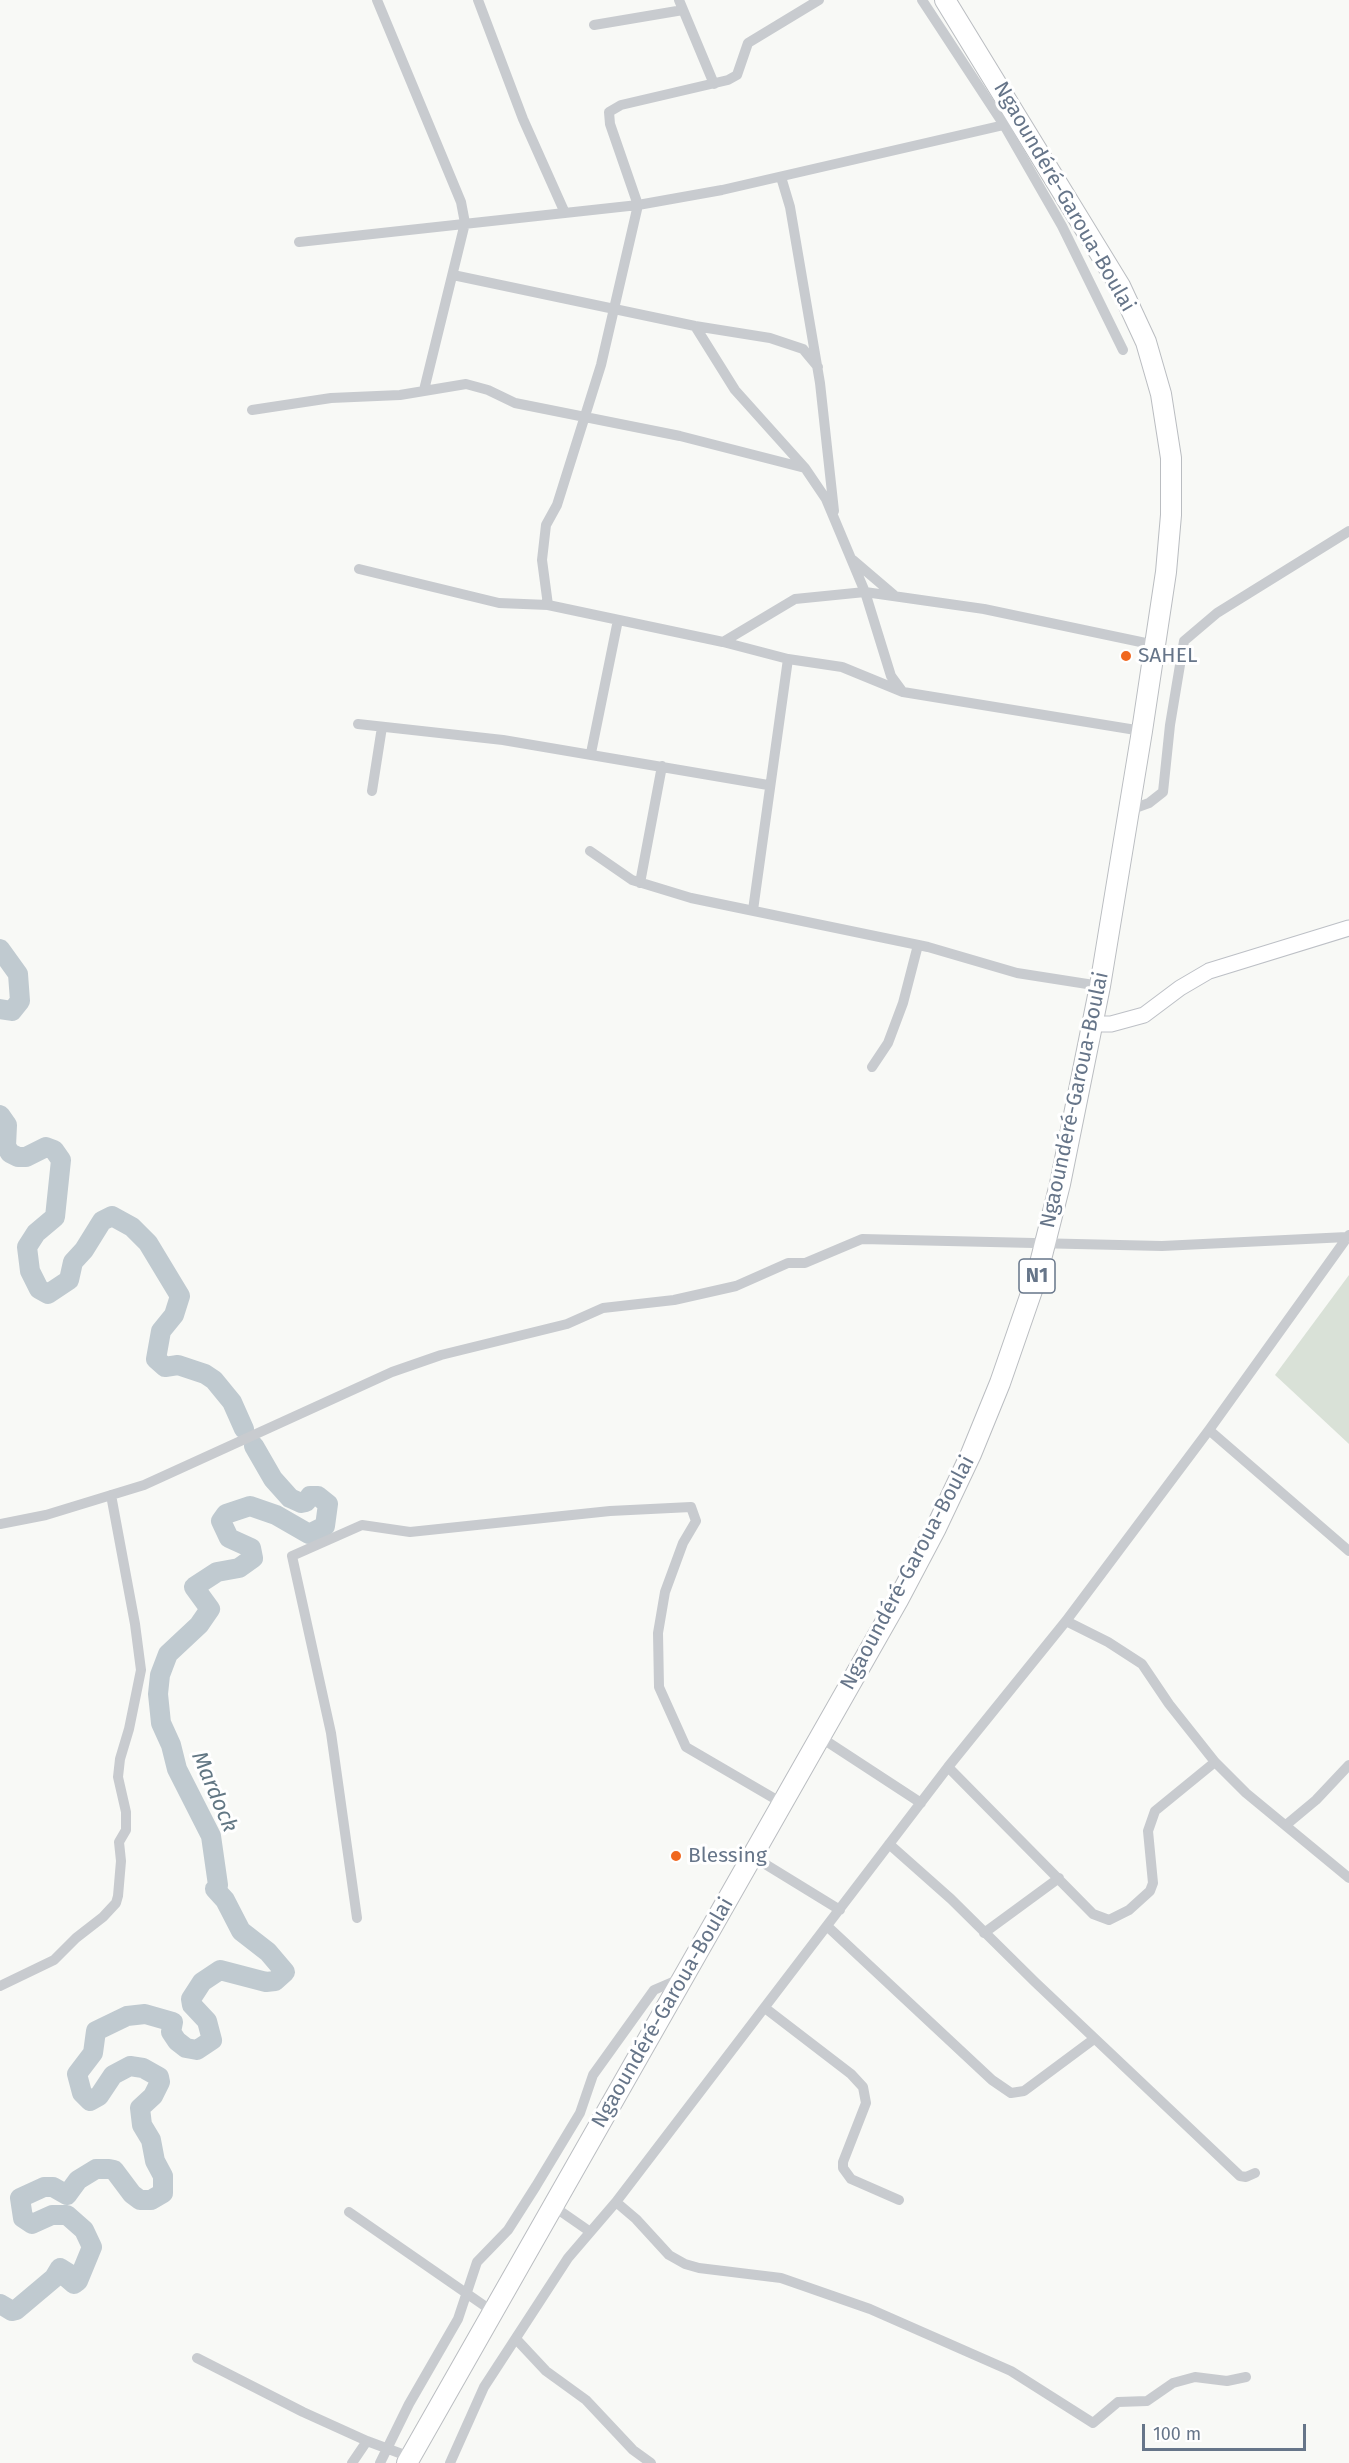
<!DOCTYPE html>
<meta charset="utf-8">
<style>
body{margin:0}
#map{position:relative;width:1349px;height:2463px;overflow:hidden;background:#f8f9f6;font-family:"Fira Sans",sans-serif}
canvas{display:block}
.scale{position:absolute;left:1142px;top:2424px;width:164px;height:27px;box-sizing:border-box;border:3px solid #667589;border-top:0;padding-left:8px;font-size:18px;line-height:21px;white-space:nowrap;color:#667589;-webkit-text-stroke:4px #fff;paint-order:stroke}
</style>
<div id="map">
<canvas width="1349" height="2463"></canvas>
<div class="scale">100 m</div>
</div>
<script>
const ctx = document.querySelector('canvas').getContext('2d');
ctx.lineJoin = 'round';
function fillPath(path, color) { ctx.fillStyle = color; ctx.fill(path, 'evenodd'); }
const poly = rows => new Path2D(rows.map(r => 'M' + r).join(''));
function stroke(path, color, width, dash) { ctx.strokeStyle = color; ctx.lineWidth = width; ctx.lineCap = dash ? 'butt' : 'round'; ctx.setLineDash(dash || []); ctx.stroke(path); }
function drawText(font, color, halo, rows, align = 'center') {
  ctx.font = font + ' "Fira Sans",sans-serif'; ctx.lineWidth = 6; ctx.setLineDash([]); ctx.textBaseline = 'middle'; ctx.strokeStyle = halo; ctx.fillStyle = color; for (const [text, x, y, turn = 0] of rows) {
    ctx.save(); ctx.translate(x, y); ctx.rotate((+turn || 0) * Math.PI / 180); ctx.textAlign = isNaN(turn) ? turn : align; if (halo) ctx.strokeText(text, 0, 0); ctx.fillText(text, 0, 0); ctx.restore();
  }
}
fillPath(poly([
 [1349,1275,1349,1444,1275,1375]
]), '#d9e1d7');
stroke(poly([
 [0,949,18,974,20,1001,12,1011,0,1009],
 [0,1115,7,1125,6,1146,10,1153,18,1157,26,1157,46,1147,54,1150,61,1160,55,1217,36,1233,27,1247,30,1271,39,1289,48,1294,69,1280,73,1262,84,1250,102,1221,112,1216,132,1227,148,1243,180,1296,174,1315,161,1331,156,1359,165,1367,178,1365,205,1374,214,1380,232,1402,244,1429],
 [0,2304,12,2311,16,2310,54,2278,60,2268,68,2273,67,2278,74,2284,78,2281,92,2247,84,2230,67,2215,52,2215,32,2224,23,2218,20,2198,44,2187,53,2187,67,2195,78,2180,96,2169,109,2169,114,2170,132,2194,140,2200,151,2200,163,2193,163,2176,155,2161,151,2140,142,2125,140,2108,153,2096,160,2082,159,2077,143,2068,130,2066,113,2075,99,2096,90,2101,82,2093,77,2074,93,2053,96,2031,127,2016,145,2014,173,2022,171,2032,177,2041,186,2048,197,2050,212,2040,207,2021,192,2005,191,1999,202,1982,220,1970,266,1982,275,1981,285,1972,268,1952,241,1931,225,1900,215,1889,217,1890,218,1885,211,1836,177,1769,171,1745,161,1723,158,1694,160,1675,168,1654,199,1625,210,1609,194,1587,217,1572,239,1568,253,1558,251,1548,229,1538,221,1521,226,1514,250,1506,276,1515,309,1534,325,1526,328,1504,318,1496,310,1496,306,1502,301,1503,290,1498,273,1479,254,1446]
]), '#c0cad0', 20);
const secondary = poly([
 [1092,1024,1111,1024,1144,1015,1180,988,1209,971,1349,928]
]);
const highway = poly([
 [407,2463,898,1600,936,1528,971,1454,1000,1383,1036,1279,1060,1184,1100,986,1142,731,1166,572,1171,515,1171,458,1161,394,1146,342,1120,286,945,0]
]);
stroke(secondary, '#bdc0c6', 17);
stroke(highway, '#babdc1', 22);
stroke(poly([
 [377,0,461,202,465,223,424,390],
 [478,0,523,119,565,213],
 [679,0,714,84],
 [922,0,1004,125,1062,226,1123,350],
 [594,25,683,10],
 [781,177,790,207,820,383,834,511],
 [299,242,638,205,722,190,1004,125],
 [453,275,695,326,770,338,803,349,818,367],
 [695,326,735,390,805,468,826,499,865,592,891,676,902,691],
 [252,410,331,398,400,395,466,384,488,390,515,403,680,436,805,468],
 [853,560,894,595],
 [359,569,499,603,548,605,723,642,788,659,842,667,903,692,1142,731],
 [548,605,542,560,546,525,557,505,601,365,638,205,610,124,609,112,621,105,728,80,737,75,748,43,819,0],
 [723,642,795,599,865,592,984,609,1155,645],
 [358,724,503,740,768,785],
 [591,753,618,620],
 [372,791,382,727],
 [1127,811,1149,803,1163,792,1170,725,1184,641,1217,613,1349,531],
 [590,851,632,880,691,898,928,947,1017,973,1100,986],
 [640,883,662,766],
 [753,910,788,659],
 [872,1067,888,1043,903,1003,918,945],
 [1209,1430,1349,1551],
 [0,1524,46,1515,144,1485,392,1372,441,1355,567,1324,603,1308,674,1300,736,1286,788,1263,805,1263,862,1239,1162,1246,1347,1237],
 [1066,1621,1108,1642,1142,1664,1169,1704,1215,1762,1246,1793,1349,1878],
 [820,1737,921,1803],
 [948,1767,1093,1914,1109,1920,1129,1910,1150,1891,1153,1883,1148,1831,1155,1811,1215,1762],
 [1286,1825,1316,1800,1349,1765],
 [889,1844,951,1899,1035,1982,1240,2176,1246,2177,1255,2173],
 [752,1856,840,1910],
 [357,1918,331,1733,292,1556,362,1525,410,1532,610,1511,691,1507,696,1521,683,1543,665,1592,658,1633,659,1687,686,1747,782,1803],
 [827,1926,992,2080,1011,2093,1024,2091,1094,2039],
 [984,1933,1059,1878],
 [0,1986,54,1960,76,1938,103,1917,116,1903,118,1896,121,1861,119,1842,126,1830,126,1812,118,1777,120,1759,129,1729,141,1670,135,1624,111,1495],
 [765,2008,851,2074,863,2087,866,2103,843,2162,843,2168,851,2179,899,2200],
 [616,2202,636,2219,669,2255,685,2264,699,2268,781,2278,870,2309,1011,2371,1093,2423,1118,2402,1147,2401,1173,2383,1195,2377,1227,2381,1246,2377],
 [553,2206,589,2231],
 [349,2212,492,2311],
 [517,2340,546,2371,586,2400,633,2450,651,2463],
 [197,2358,303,2412,367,2441],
 [352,2463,367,2441,410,2457],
 [380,2463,409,2404,458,2319,477,2262,508,2230,536,2186,580,2113,593,2075,654,1990,682,1978],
 [450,2463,484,2387,568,2258,616,2202,948,1767,1066,1621,1209,1430,1349,1235]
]), '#c8cbcf', 10);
stroke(secondary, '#fff', 15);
stroke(highway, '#fff', 20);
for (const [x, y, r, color] of [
 [1126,656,6,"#f0681f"],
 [676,1856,6,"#f0681f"]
]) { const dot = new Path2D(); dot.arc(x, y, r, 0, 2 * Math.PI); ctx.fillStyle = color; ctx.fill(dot); stroke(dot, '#fff', 2); }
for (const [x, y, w] of [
 [1037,1276,36]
]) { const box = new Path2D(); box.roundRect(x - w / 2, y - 17, w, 34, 4.5); ctx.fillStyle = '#fff'; ctx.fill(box); stroke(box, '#667589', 1.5); }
drawText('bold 20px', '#667589', null, [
 ["N1",1037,1276]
]);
drawText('21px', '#667589', '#fff', [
 ["Ngaoundéré-Garoua-Boulai",1064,197,60],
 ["Ngaoundéré-Garoua-Boulai",1075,1100,-78],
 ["Ngaoundéré-Garoua-Boulai",908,1573,-62],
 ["Ngaoundéré-Garoua-Boulai",663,2013,-60]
]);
drawText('21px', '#667589', '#fff', [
 ["SAHEL",1138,656],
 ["Blessing",688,1856]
], 'left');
drawText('italic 22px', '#627784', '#fff', [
 ["Mardock",214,1792,67]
]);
</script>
